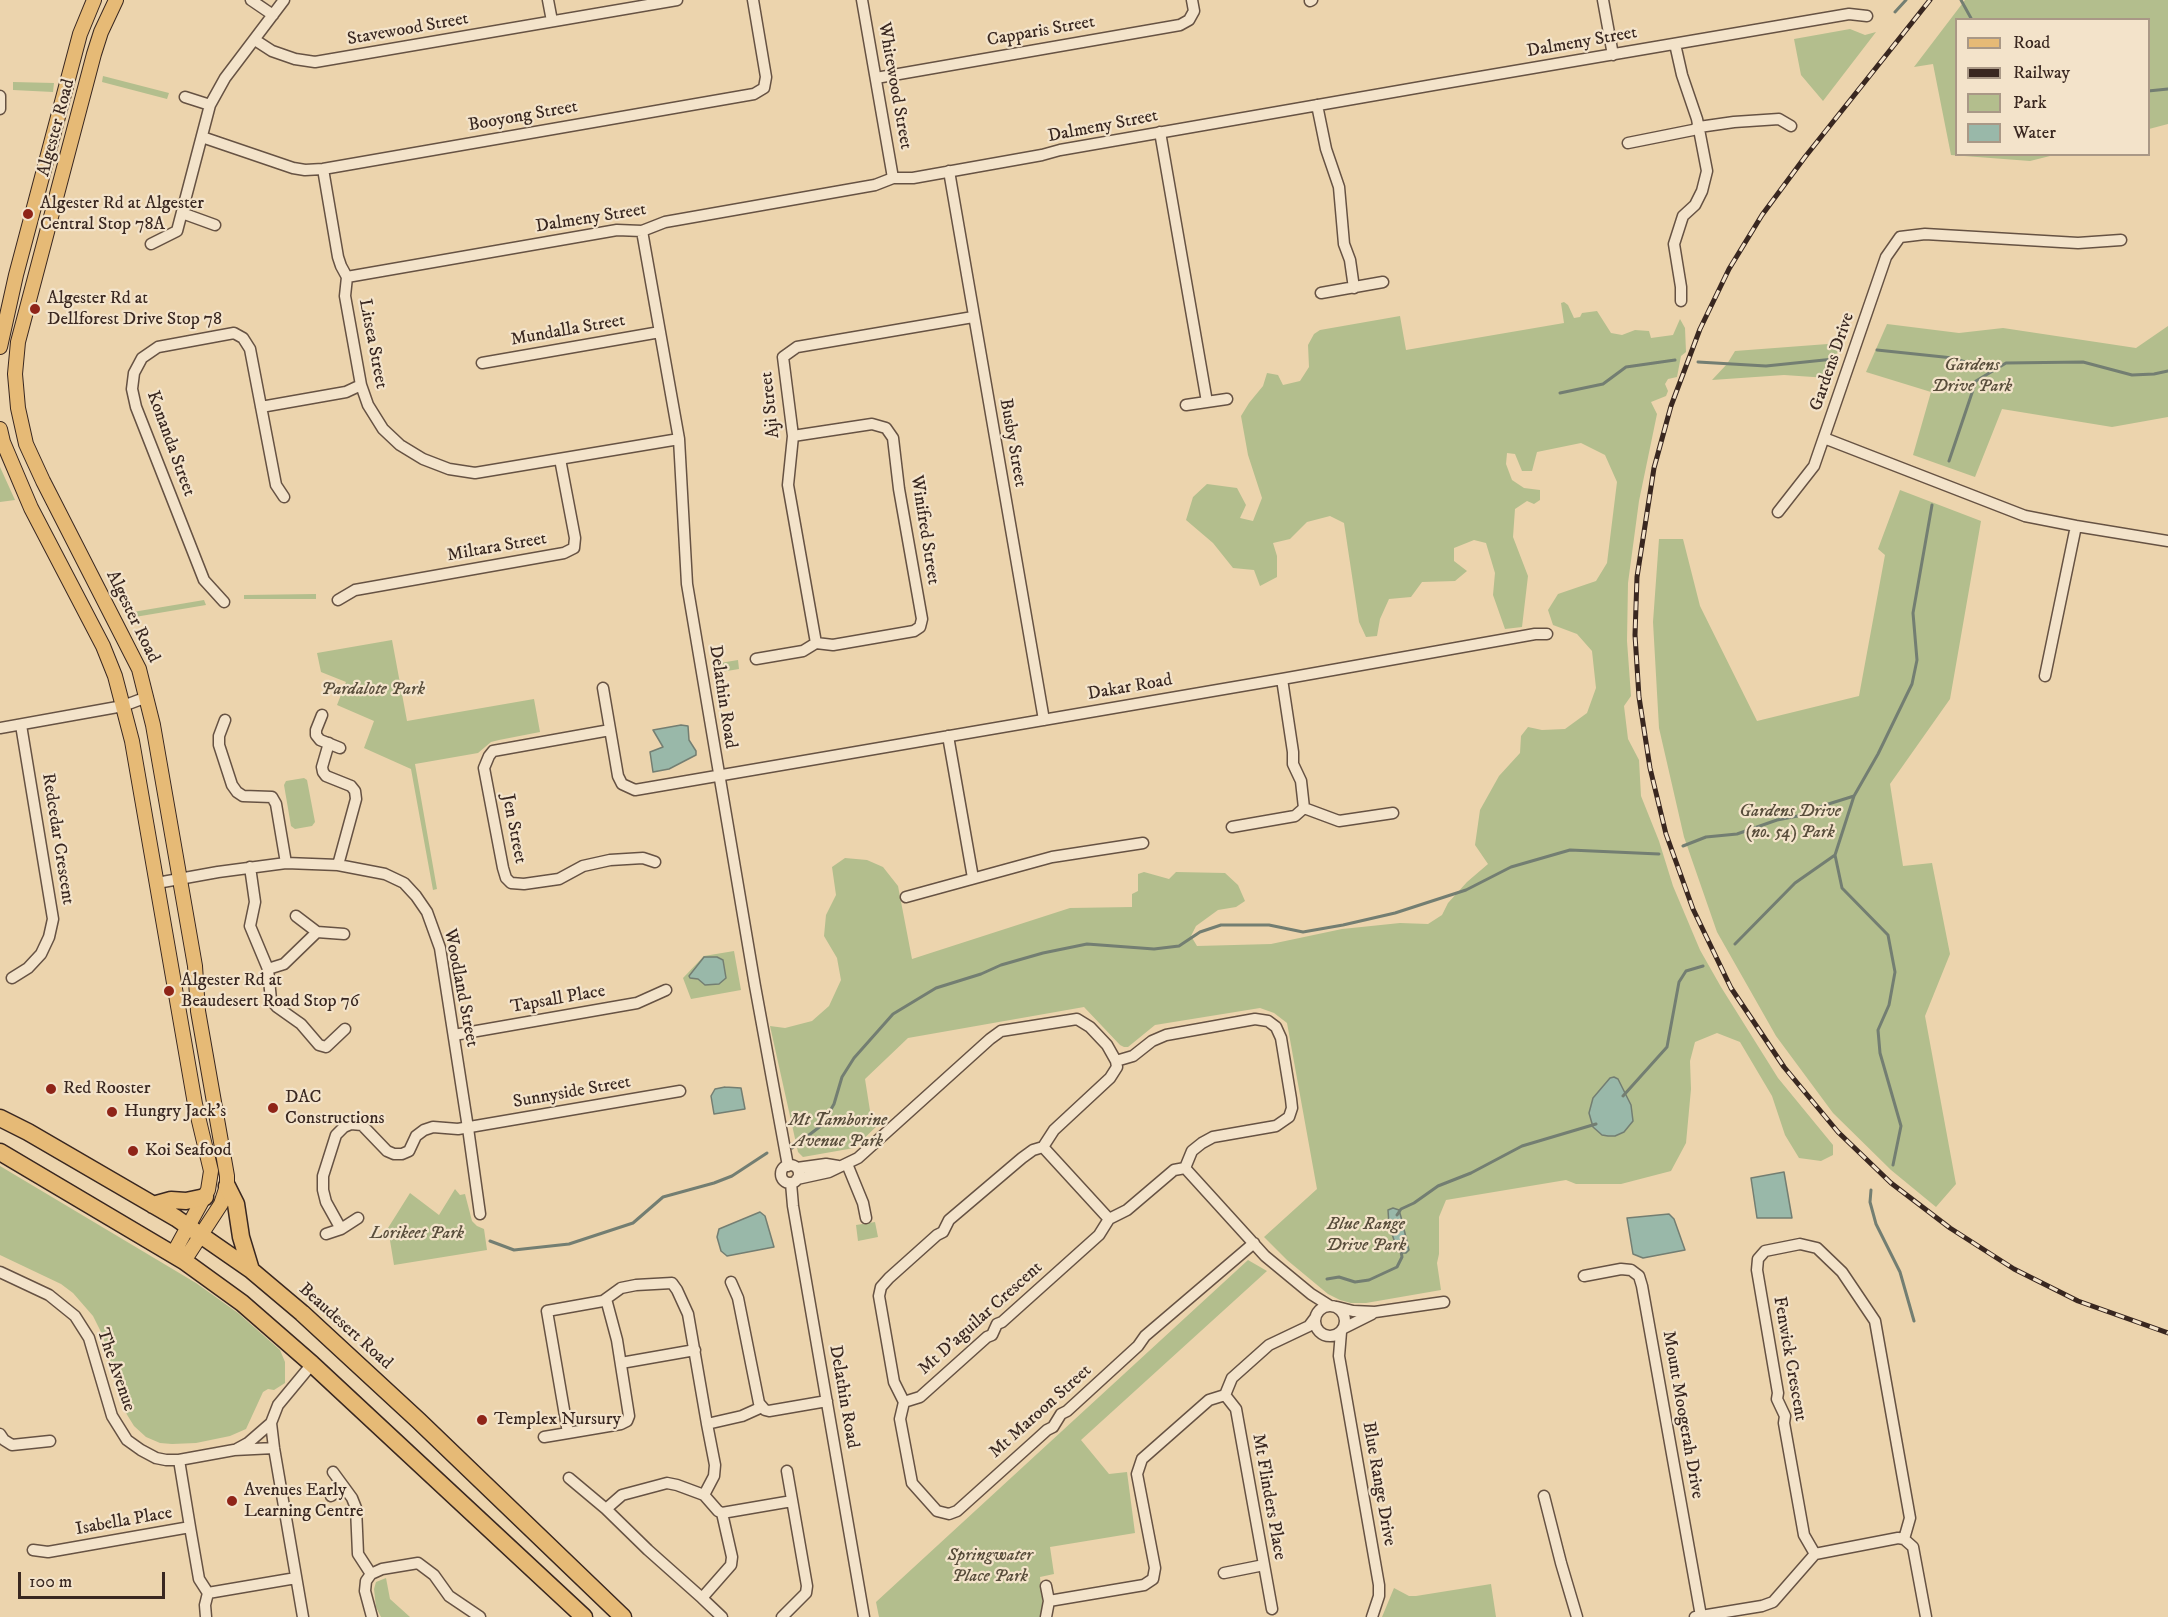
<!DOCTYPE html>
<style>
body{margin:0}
#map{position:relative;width:2168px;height:1617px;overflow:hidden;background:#ecd4ad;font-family:"IM FELL DW Pica",serif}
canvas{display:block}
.legend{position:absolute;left:1955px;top:18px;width:195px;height:138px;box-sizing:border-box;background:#f3e3ca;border:2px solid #a99886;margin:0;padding:8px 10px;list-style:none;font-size:18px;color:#392720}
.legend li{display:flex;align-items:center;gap:12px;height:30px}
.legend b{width:30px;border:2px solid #a99886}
.scale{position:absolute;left:18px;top:1572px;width:147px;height:27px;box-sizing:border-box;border:3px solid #392720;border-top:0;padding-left:8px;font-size:18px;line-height:21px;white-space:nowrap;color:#392720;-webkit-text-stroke:4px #f3e3ca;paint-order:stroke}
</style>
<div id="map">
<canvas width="2168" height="1617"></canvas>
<ul class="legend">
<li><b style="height:8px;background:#e6ba76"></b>Road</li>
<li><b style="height:8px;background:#392720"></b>Railway</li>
<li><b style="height:16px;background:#b3be8d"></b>Park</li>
<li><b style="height:16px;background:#99b8a9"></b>Water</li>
</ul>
<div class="scale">100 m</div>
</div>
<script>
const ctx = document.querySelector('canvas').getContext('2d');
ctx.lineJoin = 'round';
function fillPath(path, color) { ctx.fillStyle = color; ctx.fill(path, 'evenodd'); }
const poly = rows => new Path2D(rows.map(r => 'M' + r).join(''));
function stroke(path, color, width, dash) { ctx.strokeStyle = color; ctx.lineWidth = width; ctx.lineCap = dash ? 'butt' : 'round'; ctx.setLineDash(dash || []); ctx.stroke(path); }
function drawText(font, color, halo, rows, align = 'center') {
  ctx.font = font + ' "IM FELL DW Pica",serif'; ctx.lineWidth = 4.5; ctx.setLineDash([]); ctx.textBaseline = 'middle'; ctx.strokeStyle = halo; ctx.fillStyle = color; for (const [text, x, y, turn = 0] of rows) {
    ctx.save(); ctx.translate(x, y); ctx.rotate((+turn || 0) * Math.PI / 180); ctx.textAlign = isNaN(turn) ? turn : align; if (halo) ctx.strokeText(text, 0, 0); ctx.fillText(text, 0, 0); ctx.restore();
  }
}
fillPath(poly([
 [1965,0,2168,0,2168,124,2149,129,2148,20,1956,20,1956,154,2054,155,2030,161,1951,155,1933,64,1914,67],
 [1850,29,1865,35,1876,32,1823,101,1801,75,1794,39],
 [103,76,169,93,167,99,102,82],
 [13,82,54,83,53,92,13,90],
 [1564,302,1568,305,1574,318,1580,317,1582,313,1597,311,1611,333,1622,335,1635,330,1649,331,1651,338,1673,335,1680,319,1685,328,1686,352,1681,356,1677,377,1668,379,1665,384,1668,391,1666,396,1651,402,1657,414,1639,501,1628,583,1627,641,1631,696,1624,706,1628,739,1639,760,1641,796,1659,841,1673,886,1700,950,1721,987,1778,1078,1833,1145,1833,1155,1821,1161,1799,1158,1785,1135,1772,1096,1740,1042,1717,1033,1695,1042,1690,1061,1691,1089,1686,1143,1671,1171,1621,1184,1576,1184,1566,1180,1446,1200,1439,1217,1439,1254,1437,1263,1441,1290,1366,1303,1351,1303,1340,1300,1328,1294,1287,1260,1264,1237,1317,1189,1287,1023,1274,1013,1260,1008,1155,1025,1128,1047,1124,1047,1120,1045,1084,1007,908,1038,865,1079,871,1117,878,1125,854,1148,803,1157,798,1152,770,1026,785,1028,812,1021,829,1006,841,980,837,958,824,936,826,915,836,895,832,867,845,858,867,860,883,867,898,886,912,959,1070,908,1132,907,1132,894,1138,891,1138,874,1144,872,1169,879,1176,872,1225,873,1238,885,1245,901,1236,907,1218,910,1196,926,1191,936,1197,946,1271,944,1342,929,1400,923,1428,924,1442,915,1448,903,1467,882,1488,864,1475,845,1480,810,1499,776,1520,753,1521,736,1528,727,1542,730,1565,729,1587,713,1596,688,1592,651,1577,634,1553,625,1548,610,1558,594,1596,581,1607,563,1617,482,1605,455,1581,443,1537,452,1532,471,1522,471,1515,454,1507,453,1506,464,1512,480,1524,488,1540,490,1540,500,1534,504,1527,501,1515,509,1513,537,1528,576,1522,627,1505,629,1493,595,1495,573,1486,543,1474,540,1454,548,1454,561,1467,571,1455,581,1422,582,1411,597,1389,599,1380,619,1377,636,1366,637,1359,622,1344,523,1330,516,1307,522,1290,539,1273,543,1277,556,1277,577,1260,586,1254,570,1233,568,1213,543,1186,520,1193,497,1207,484,1237,488,1246,505,1240,518,1253,521,1262,498,1248,455,1241,416,1249,403,1263,386,1267,373,1278,375,1283,385,1300,381,1309,367,1308,345,1314,334,1320,330,1400,316,1406,350,1564,323,1561,303],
 [1887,324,1959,333,2003,328,2136,348,2168,326,2168,417,2112,427,2002,409,1975,477,1913,455,1931,392,1866,372],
 [1841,343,1828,378,1784,375,1712,380,1727,364,1735,351],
 [0,465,0,467,15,500,0,502],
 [1900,490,1981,521,1950,699,1890,784,1903,866,1932,863,1950,954,1925,1016,1956,1184,1936,1207,1891,1170,1833,1113,1776,1036,1717,932,1684,837,1659,728,1653,622,1659,539,1683,539,1700,606,1757,721,1859,696,1885,555,1878,549],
 [316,594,316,599,244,599,244,595],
 [204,600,206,605,129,618,127,613],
 [392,640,407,721,534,699,540,732,499,740,491,742,478,753,415,764,437,889,433,890,411,769,364,748,374,721,337,705,346,682,321,672,317,653],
 [738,660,739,669,715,673,714,664],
 [304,778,307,780,315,822,312,826,295,829,291,826,284,785,286,781],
 [734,951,741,990,691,999,683,978,704,956],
 [0,1166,196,1283,238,1313,280,1350,285,1362,285,1383,274,1390,268,1389,263,1392,246,1429,230,1436,196,1443,172,1444,160,1443,146,1437,134,1426,126,1413,102,1334,93,1316,73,1293,61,1284,0,1255],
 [455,1189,460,1195,465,1194,472,1221,477,1226,484,1229,487,1250,394,1265,388,1228,410,1193,439,1215],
 [875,1222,878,1237,858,1241,856,1225],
 [1248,1260,1267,1271,1081,1440,1109,1474,1127,1472,1135,1533,1050,1547,1054,1574,1040,1577,1043,1606,1040,1617,879,1617,876,1602],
 [386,1578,390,1599,410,1617,381,1617,376,1607,374,1589,376,1582],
 [1491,1584,1496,1617,1382,1617,1394,1588,1409,1596,1416,1596]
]), '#b3be8d');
const water = poly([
 [681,725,688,726,689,740,696,751,696,755,669,769,653,772,650,752,663,747,653,730,681,725],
 [704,957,717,957,723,960,726,978,719,984,705,985,698,979,690,978,689,976,704,957],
 [1614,1077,1618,1079,1631,1105,1633,1121,1624,1132,1615,1136,1608,1136,1602,1135,1593,1127,1589,1113,1593,1098,1610,1078,1614,1077],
 [725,1087,741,1088,745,1109,714,1114,711,1096,715,1089,725,1087],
 [1784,1172,1792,1218,1757,1218,1751,1178,1784,1172],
 [1393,1208,1399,1210,1401,1217,1409,1250,1406,1253,1401,1253,1397,1249,1389,1225,1388,1210,1393,1208],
 [760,1212,765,1216,774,1247,727,1256,721,1251,717,1237,719,1229,760,1212],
 [1669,1214,1674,1219,1685,1250,1643,1258,1633,1254,1627,1218,1669,1214]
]);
fillPath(water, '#99b8a9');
stroke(water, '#737e72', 1.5);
stroke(poly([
 [1961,0,1972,20],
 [1895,12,1906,0],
 [2148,91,2168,89],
 [1877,350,1953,358,1989,370],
 [1698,362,1766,366,1834,359],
 [1560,393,1603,384,1626,367,1675,360],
 [1949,461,1976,381,2006,363,2083,362,2132,375,2154,374,2168,371],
 [1683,846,1706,837,1737,834,1777,820,1803,815,1822,806,1854,796],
 [1835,855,1842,888,1888,935,1895,972,1889,1005,1878,1030,1880,1053,1901,1126,1893,1165],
 [1735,944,1795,883,1835,855,1854,796,1878,754,1912,684,1917,660,1913,613,1932,505],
 [1623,1096,1667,1047,1679,982,1686,971,1703,966],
 [792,1148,822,1125,834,1104,842,1077,854,1058,893,1014,936,988,981,974,1001,965,1043,953,1087,944,1154,949,1179,946,1200,932,1221,925,1269,925,1303,932,1343,925,1395,913,1466,890,1511,867,1570,850,1659,854],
 [1871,1190,1870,1202,1876,1224,1900,1272,1914,1321],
 [1397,1215,1401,1209,1414,1203,1438,1186,1471,1173,1522,1146,1596,1124],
 [490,1241,514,1250,569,1244,633,1223,663,1197,714,1183,732,1176,767,1153],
 [1327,1279,1339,1277,1355,1282,1369,1280,1397,1267,1402,1257,1401,1251]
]), '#737e72', 3);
const minor = poly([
 [251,0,273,15],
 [548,0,552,21],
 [862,0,893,178],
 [1603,0,1613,55],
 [1310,1,1312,0],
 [255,40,272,51,295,59,315,62,677,0],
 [1675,44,1682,75,1697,119,1707,171,1702,191,1695,205,1683,216,1674,244,1681,287,1681,301],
 [876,78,1180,25,1189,20,1194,11,1192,0],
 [0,96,0,109],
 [185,97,210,105],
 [1317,105,1326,149,1339,187,1344,244,1350,260,1354,288],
 [1160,132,1207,402],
 [202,137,293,168,305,170,323,169,754,94,764,88,766,77,753,0],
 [1628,143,1693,130,1699,127,1734,122,1779,119,1791,126],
 [323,169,338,257,341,266,347,277,345,296,361,385,368,405,383,429,400,445,423,459,449,469,475,473,679,439],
 [949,171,1044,720],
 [182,213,215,225],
 [642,231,679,439,687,584,755,986,788,1166],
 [151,244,177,231,210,105,225,78,284,0],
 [347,277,617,230,642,231,665,222,875,185,893,178,913,178,1042,155,1060,150,1433,85,1849,14,1867,16],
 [1321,293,1383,282],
 [482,363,660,332],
 [1186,405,1227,399],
 [261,407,346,392,361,385],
 [793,436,872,424,886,428,893,438,899,489,922,619,920,627,914,631,833,645,816,643],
 [1824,438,2025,516,2076,526,2168,541],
 [1778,512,1814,466,1886,257,1900,237,1925,234,2078,243,2121,240],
 [338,600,355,590,564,553,574,548,575,538,560,459],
 [224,602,204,580,136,407,132,389,134,373,142,358,158,347,234,333,243,338,250,349,276,485,284,497],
 [816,643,788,485,793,436,783,357,797,347,973,317],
 [756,659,803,651,816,643],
 [2045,676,2076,526],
 [603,688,618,776,622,784,635,790,1282,679,1535,634,1547,634],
 [322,715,316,730,316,735,320,740,340,748],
 [225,720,219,736,219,745,232,785,237,792,243,796,272,797,276,804,286,863],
 [0,728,123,706,147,697],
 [610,730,493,751,489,756,484,768,503,868,506,878,511,883,524,884,559,879,583,866,610,860,643,858,655,862],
 [948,736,973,878],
 [329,743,322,767,323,772,326,776,351,786,355,791,356,799,338,865],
 [1304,808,1339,821,1393,813],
 [1232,827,1295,816,1304,808,1301,781,1293,764,1293,752,1282,679],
 [250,867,255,902,250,926,268,969,271,1000,277,1007,301,1024,319,1045,326,1047,345,1029],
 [157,883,218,872,286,863,338,865,385,874,404,883,416,896,427,912,440,948,468,1128,480,1214],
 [906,897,1052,857,1143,843],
 [296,916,317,932,344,934],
 [268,969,284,964,317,932],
 [12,978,28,968,41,954,49,937,53,919,21,725],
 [454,1035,637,1003,666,990],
 [1116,1061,1133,1056,1152,1041,1166,1035,1255,1019,1268,1021,1276,1027,1281,1038,1291,1099,1292,1108,1289,1117,1276,1126,1213,1137,1202,1143,1192,1151,1185,1168,1265,1256,1311,1294,1330,1306],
 [1116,1061,1117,1067,1110,1078,1054,1130,1043,1147,1109,1219,1127,1210,1174,1170,1185,1168],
 [1043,1147,1033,1150,1022,1158,949,1220,943,1232,937,1235,889,1278,881,1287,879,1296,894,1382,904,1402,920,1397,987,1337,992,1335,997,1324,1002,1322,1099,1235,1109,1219],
 [847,1164,863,1203,866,1218],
 '781 1174a9 9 0 1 1 18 0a9 9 0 1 1-18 0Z',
 [797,1168,826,1164,838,1166],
 [797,1179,829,1172,858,1158,990,1039,1001,1031,1077,1019,1090,1027,1107,1045,1116,1061],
 [791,1183,793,1206,864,1617],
 [341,1229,326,1202,323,1190,323,1176,336,1135,344,1127,351,1124,362,1125,387,1151,394,1154,402,1154,409,1151,416,1136,424,1130,433,1127,458,1129,680,1091],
 [326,1234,341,1229,358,1218],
 [0,1272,49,1295,75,1316,89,1338,112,1416,127,1440,141,1450,156,1458,166,1460,179,1460,234,1450,274,1448],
 [1584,1276,1621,1269,1631,1270,1639,1276,1642,1286,1701,1616],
 [731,1282,738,1298,759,1403,765,1410,769,1411,827,1401],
 [606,1299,617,1340,629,1416,627,1421,621,1424,568,1433,547,1311,603,1301,621,1288,636,1285,672,1283,677,1290,688,1314,707,1424],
 '1315 1321a15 15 0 1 1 30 0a15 15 0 1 1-30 0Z',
 [1337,1307,1353,1311,1375,1312,1444,1302],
 [1344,1328,1372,1314],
 [1341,1332,1339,1356,1379,1585,1379,1596,1372,1617],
 [621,1363,695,1350],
 [1225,1395,1236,1409,1272,1609],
 [904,1402,900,1419,912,1483,937,1511,949,1514,957,1511,1036,1440,1047,1430,1053,1427,1061,1414,1067,1411,1138,1346,1145,1336,1254,1243],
 [0,1434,4,1440,12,1445,50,1441],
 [544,1437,568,1433],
 [237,1449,248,1443,271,1423],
 [569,1478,606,1509,648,1550,702,1598],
 [344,1487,352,1498,356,1508,358,1554,371,1574],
 [704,1495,714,1476,715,1465,707,1424,742,1416,762,1407],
 [331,1496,344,1487,333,1472],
 [1544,1496,1561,1563,1577,1617],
 [606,1509,622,1495,667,1483,677,1485,704,1495,718,1511,722,1513,792,1501],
 [190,1527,199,1579,208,1593,205,1605,206,1617],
 [33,1550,48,1552,190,1527,179,1460],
 [1815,1554,1804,1535,1784,1423,1785,1416,1777,1399,1778,1393,1757,1270,1758,1259,1765,1251,1800,1244,1817,1248,1842,1272,1875,1321,1910,1518,1904,1539],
 [1224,1573,1264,1565],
 [1046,1586,1049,1601,1046,1617],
 [208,1593,296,1578],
 [1049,1601,1144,1585,1153,1579,1155,1568,1137,1474,1142,1459,1209,1400,1225,1395,1232,1378,1269,1345,1309,1326,1315,1318],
 [303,1617,274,1448,271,1423,278,1405,312,1364],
 [372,1617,365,1591,366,1581,371,1574,382,1569,418,1563,434,1575,449,1596,480,1617],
 [722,1617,702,1598,731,1565,732,1557,722,1513],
 [782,1617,806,1593,807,1586,787,1471],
 [1695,1617,1762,1606,1773,1602,1815,1554,1898,1538,1904,1539,1913,1547,1926,1617]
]);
const major = poly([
 [116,0,101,32,94,54,18,342,15,374,18,408,26,444,43,481,139,669,153,725,195,966,198,1011,227,1176,227,1186,221,1204,184,1261],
 [0,347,16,275,80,34,94,0],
 [0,429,3,442,31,508,103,646,115,676,132,741,195,1104,211,1171,208,1190,173,1254]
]);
const highway = poly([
 [0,1118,28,1132,176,1218,251,1270,302,1313,419,1421,623,1617],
 [0,1152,184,1261,242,1303,312,1364,584,1617],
 [227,1186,236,1204,241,1237,251,1270],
 [153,1205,171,1200,186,1201,205,1197]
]);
stroke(minor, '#665243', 13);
stroke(major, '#392720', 16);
stroke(highway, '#392720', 19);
stroke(minor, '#f3e3ca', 10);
stroke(major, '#e6ba76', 14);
stroke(highway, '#e6ba76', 16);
const rail = poly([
 [1930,0,1805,157,1762,215,1729,269,1700,329,1671,406,1654,468,1637,577,1635,635,1639,697,1650,768,1666,834,1693,909,1731,988,1784,1067,1838,1132,1891,1183,1950,1228,2014,1269,2078,1301,2168,1333]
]);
stroke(rail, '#392720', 5);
stroke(rail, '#f3e3ca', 3, [9]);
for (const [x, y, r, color] of [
 [28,214,6,"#8f2418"],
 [35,309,6,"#8f2418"],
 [169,991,6,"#8f2418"],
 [51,1089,6,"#8f2418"],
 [273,1108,6,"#8f2418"],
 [112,1112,6,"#8f2418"],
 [133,1151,6,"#8f2418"],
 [482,1420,6,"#8f2418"],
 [232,1501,6,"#8f2418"]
]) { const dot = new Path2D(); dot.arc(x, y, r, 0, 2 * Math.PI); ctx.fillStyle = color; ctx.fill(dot); stroke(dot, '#f3e3ca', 2); }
drawText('18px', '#392720', '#f3e3ca', [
 ["Stavewood Street",408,30,-10],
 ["Capparis Street",1041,32,-10],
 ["Dalmeny Street",1582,43,-10],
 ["Whitewood Street",894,86,80],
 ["Booyong Street",523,117,-10],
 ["Dalmeny Street",1103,127,-11],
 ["Algester Road",57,128,-75],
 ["Dalmeny Street",591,219,-9],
 ["Mundalla Street",568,331,-10],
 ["Litsea Street",372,344,79],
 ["Gardens Drive",1833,362,-71],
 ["Aji Street",771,405,-96],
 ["Busby Street",1012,443,80],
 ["Konanda Street",170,444,70],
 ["Winifred Street",924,530,81],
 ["Miltara Street",497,548,-10],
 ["Algester Road",132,617,64],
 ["Dakar Road",1130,688,-10],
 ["Delathin Road",722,697,81],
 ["Jen Street",513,829,79],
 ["Redcedar Crescent",57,839,81],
 ["Woodland Street",460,988,79],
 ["Tapsall Place",558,1000,-10],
 ["Sunnyside Street",572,1093,-10],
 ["Mt D'aguilar Crescent",981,1319,-42],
 ["Beaudesert Road",345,1327,42],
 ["Fenwick Crescent",1789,1359,80],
 ["The Avenue",115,1370,71],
 ["Delathin Road",843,1397,80],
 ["Mt Maroon Street",1041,1412,-42],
 ["Mount Moogerah Drive",1682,1415,80],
 ["Blue Range Drive",1378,1484,80],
 ["Mt Flinders Place",1268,1497,80],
 ["Isabella Place",124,1522,-10]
]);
drawText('18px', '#392720', '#f3e3ca', [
 ["Algester Rd at Algester",40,204],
 ["Central Stop 78A",40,225],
 ["Algester Rd at",47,299],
 ["Dellforest Drive Stop 78",47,320],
 ["Algester Rd at",181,981],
 ["Beaudesert Road Stop 76",181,1002],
 ["Red Rooster",63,1089],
 ["DAC",285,1098],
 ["Constructions",285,1119],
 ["Hungry Jack's",124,1112],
 ["Koi Seafood",145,1151],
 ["Templex Nursury",494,1420],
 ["Avenues Early",244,1491],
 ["Learning Centre",244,1512]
], 'left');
drawText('italic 18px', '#584d3b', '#f3e3ca', [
 ["Gardens",1972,366],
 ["Drive Park",1972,387],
 ["Pardalote Park",373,690],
 ["Gardens Drive",1790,812],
 ["(no. 54) Park",1790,833],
 ["Mt Tamborine",838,1121],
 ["Avenue Park",838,1142],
 ["Blue Range",1366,1225],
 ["Drive Park",1366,1246],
 ["Lorikeet Park",417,1234],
 ["Springwater",990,1556],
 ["Place Park",990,1577]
]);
</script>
